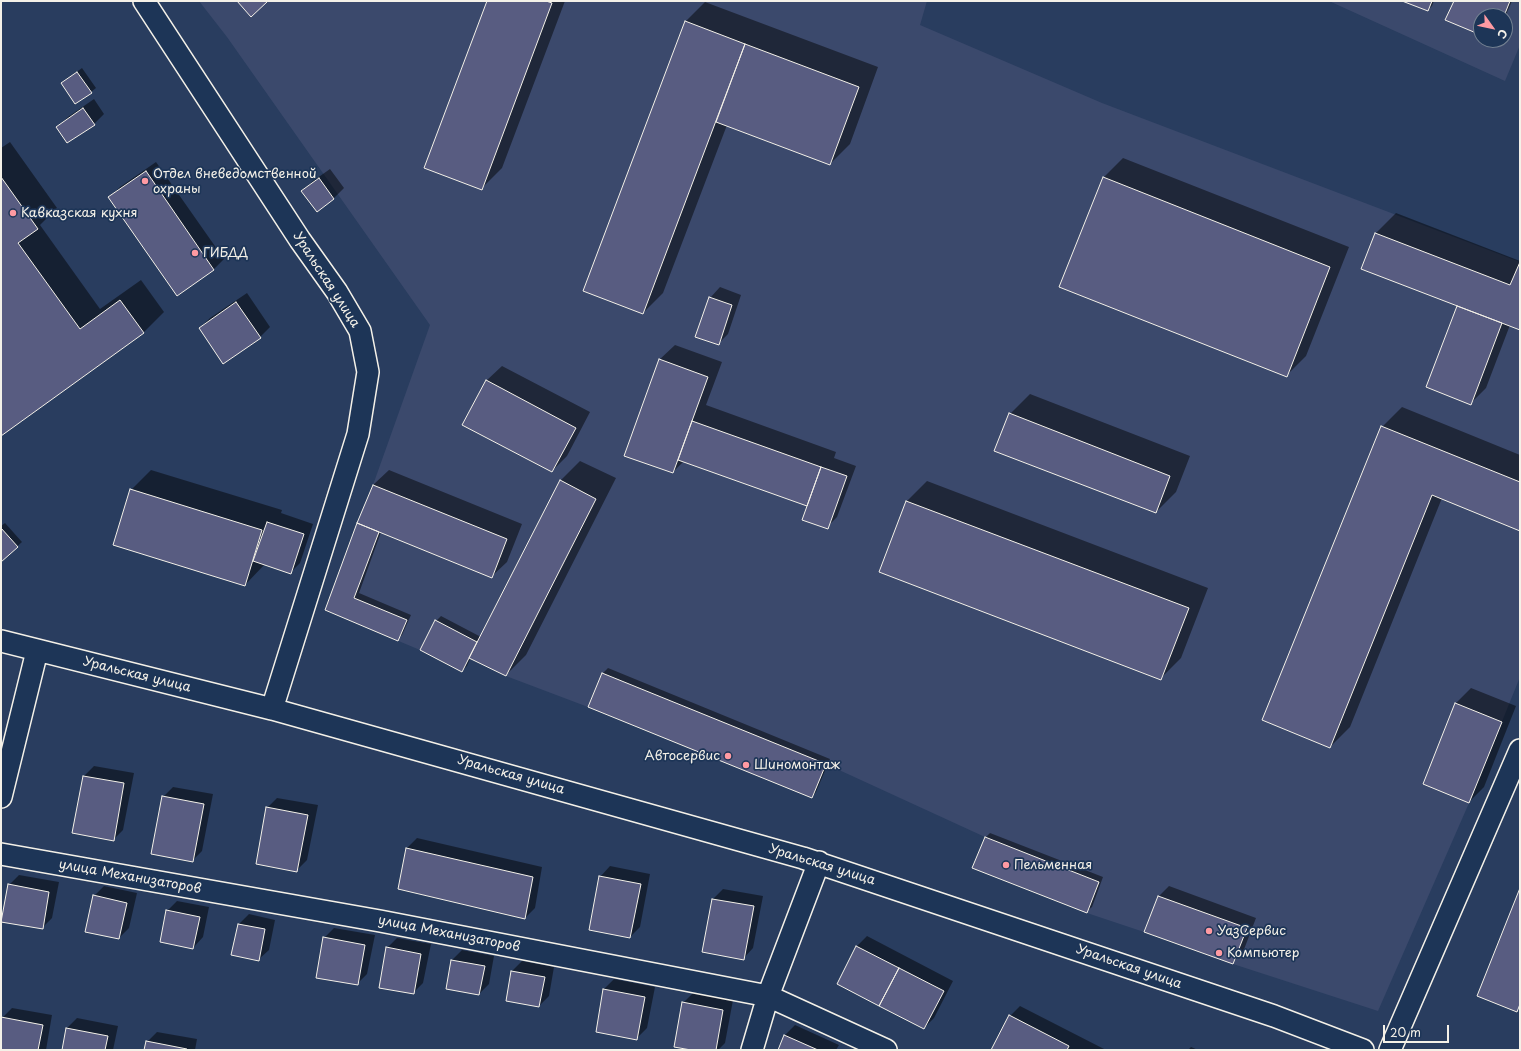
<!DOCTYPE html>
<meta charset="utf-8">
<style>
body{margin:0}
#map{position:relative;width:1521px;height:1051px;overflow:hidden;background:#293d5f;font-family:"Playpen Sans",sans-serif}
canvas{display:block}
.frame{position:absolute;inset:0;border:2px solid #f4f1e8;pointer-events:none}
.north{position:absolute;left:1473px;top:8px;width:40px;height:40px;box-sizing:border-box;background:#1d3557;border:1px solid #738091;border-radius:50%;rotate:123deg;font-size:11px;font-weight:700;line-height:16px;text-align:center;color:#f4f1e8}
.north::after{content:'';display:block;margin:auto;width:14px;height:18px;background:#ff9aa2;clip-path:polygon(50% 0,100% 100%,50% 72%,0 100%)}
.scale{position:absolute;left:1383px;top:1025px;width:66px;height:18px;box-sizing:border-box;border:2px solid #f4f1e8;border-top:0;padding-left:5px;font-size:12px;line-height:14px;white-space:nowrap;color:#f4f1e8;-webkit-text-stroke:3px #1d3557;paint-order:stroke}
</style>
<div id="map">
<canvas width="1521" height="1051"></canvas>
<div class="frame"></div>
<div class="north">С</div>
<div class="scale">20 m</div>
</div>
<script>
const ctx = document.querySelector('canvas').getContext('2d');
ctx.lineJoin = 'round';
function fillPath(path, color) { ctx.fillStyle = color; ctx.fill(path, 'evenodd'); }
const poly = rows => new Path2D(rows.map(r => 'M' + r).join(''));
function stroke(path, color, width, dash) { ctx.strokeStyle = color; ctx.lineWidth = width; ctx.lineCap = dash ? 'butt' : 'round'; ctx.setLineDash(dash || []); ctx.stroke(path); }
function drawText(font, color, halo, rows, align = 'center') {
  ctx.font = font + ' "Playpen Sans",sans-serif'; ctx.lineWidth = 3.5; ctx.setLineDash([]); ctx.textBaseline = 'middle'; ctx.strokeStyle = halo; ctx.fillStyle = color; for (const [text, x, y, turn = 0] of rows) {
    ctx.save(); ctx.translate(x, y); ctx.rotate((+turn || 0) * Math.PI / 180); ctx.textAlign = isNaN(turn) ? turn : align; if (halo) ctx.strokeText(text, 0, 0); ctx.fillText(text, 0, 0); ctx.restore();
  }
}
fillPath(poly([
 [199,1,927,1,920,25,1102,103,1520,262,1520,677,1469,803,1378,1011,1233,964,1247,928,1158,896,1144,932,1087,913,1099,882,985,837,826,764,603,673,588,707,506,676,470,658,462,672,420,650,325,610,373,485,430,325,227,37],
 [1329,1,1520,1,1520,45,1505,81],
 [1481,16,1505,16,1505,40,1481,40]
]), '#3b496c');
fillPath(poly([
 [488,1,565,1,502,168,482,188],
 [1405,1,1434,1,1432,6,1428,10],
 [1455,1,1512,1,1505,17,1505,16,1481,16,1481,34],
 [705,2,878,67,850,144,830,164,727,125,663,293,643,313,685,22],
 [82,68,96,88,91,92,62,83],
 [94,99,104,114,94,124,58,127,68,117],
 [10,142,57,208,40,225,100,309,141,280,164,312,144,332,1,435,1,148],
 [1123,158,1349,247,1306,356,1286,376,1103,178],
 [156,162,224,259,214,269,177,295,110,197,120,187],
 [330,169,344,188,334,198,317,210,303,191,313,181],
 [1396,213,1520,261,1520,329,1510,325,1486,388,1471,403,1427,387,1458,305,1376,233],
 [720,287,741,295,728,334,718,344,710,298],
 [247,293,270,327,260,337,200,328,210,318],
 [675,345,722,362,706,405,836,452,834,458,856,466,837,517,827,527,808,506,684,461,673,472,659,360],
 [502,366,590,412,567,456,552,471,486,381],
 [1030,394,1190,456,1176,492,1156,512,1010,414],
 [1402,407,1520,455,1520,530,1442,498,1350,727,1330,747,1382,427],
 [580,461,616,478,526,655,506,675,471,657,467,666,462,671,436,621,441,616,481,637,560,481],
 [151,470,282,510,281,513,313,524,300,563,290,573,265,564,245,585,131,490],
 [389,470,522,524,507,562,491,577,381,532,359,593,411,615,402,635,398,639,326,610,373,485],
 [927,481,1208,588,1181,658,1161,678,880,572,907,501],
 [5,523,22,542,1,561,1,526],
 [608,668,830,759,816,792,812,797,590,706,603,673],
 [1471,688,1516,706,1484,787,1469,802,1424,784,1456,703],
 [94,766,134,773,123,830,113,840,73,833,84,776],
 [173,787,213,794,202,851,192,861,163,797],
 [277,798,318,805,307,860,297,870,267,808],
 [990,833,1103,877,1092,907,1087,911,985,838],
 [417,838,542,867,535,908,525,918,399,889,407,848],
 [610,866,650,874,640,927,630,937,600,877],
 [19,875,59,882,52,918,42,928,9,885],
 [104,886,137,893,129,928,119,938,94,896],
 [1169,886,1256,918,1243,952,1233,962,1145,932,1159,896],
 [723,889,763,896,753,948,743,959,703,951,713,899],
 [177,901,209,907,203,937,193,948,167,911],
 [249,914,275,920,269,950,258,960,239,924],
 [334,928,375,935,367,974,357,984,324,938],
 [867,936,953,981,934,1018,924,1028,838,984,857,946],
 [397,938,431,944,423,983,413,993,387,948],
 [462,950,494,956,489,984,479,994,447,988,452,960],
 [522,961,554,967,549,996,539,1006,512,971],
 [614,979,655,987,647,1028,637,1038,604,989],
 [693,993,733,1000,725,1043,718,1050,697,1050,683,1003],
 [1020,1006,1106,1050,992,1050,1010,1016],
 [12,1008,52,1015,46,1050,1,1050,2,1018],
 [77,1018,118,1026,113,1050,63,1050,67,1028],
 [795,1025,839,1045,836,1050,779,1050,785,1035],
 [157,1032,197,1039,195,1050,145,1050,147,1042],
 [1191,1047,1198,1050,1188,1050]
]), '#0007');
const building = poly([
 [237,1,268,1,251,17,237,1],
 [487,1,546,1,552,3,482,190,424,168,487,1],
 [1402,1,1432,1,1428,11,1402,1],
 [1454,1,1510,1,1504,16,1481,16,1481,35,1445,20,1454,1],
 [685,21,745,44,643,314,583,291,685,21],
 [745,44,859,87,830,165,716,122,745,44],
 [77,72,92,93,75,104,61,83,77,72],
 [83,108,95,125,67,143,56,127,83,108],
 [146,171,214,270,177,296,108,197,146,171],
 [1,177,38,229,18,243,80,329,120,300,144,333,1,436,1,177],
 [1103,177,1330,267,1287,377,1059,287,1103,177],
 [319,178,334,199,317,212,301,191,319,178],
 [1375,233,1510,285,1520,262,1520,330,1361,269,1375,233],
 [709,297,732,305,719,345,695,337,709,297],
 [236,302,261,338,223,364,199,328,236,302],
 [1457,306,1502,323,1471,405,1426,387,1457,306],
 [659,359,708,377,673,473,624,456,659,359],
 [486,380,576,428,552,472,462,425,486,380],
 [1009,413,1170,476,1156,513,994,451,1009,413],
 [692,421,821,467,807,506,678,460,692,421],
 [1381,426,1520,482,1520,531,1432,495,1330,748,1262,720,1381,426],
 [821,467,847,476,828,529,802,520,821,467],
 [560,480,596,499,506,676,469,658,560,480],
 [373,485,507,539,492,578,357,523,373,485],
 [130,489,262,530,245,586,113,545,130,489],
 [906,501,1189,608,1161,680,879,572,906,501],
 [267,522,304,534,291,574,253,561,267,522],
 [357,523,379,532,354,598,407,620,398,641,325,610,357,523],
 [1,528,18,547,1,562,1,528],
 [435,620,477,642,462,672,420,650,435,620],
 [602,673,826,764,812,798,588,707,602,673],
 [1455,703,1502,722,1469,803,1423,784,1455,703],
 [83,776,124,783,114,841,72,833,83,776],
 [162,796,204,804,193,862,151,854,162,796],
 [266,807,308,815,297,872,256,864,266,807],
 [985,837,1099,882,1087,913,972,868,985,837],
 [406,848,533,877,525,919,398,889,406,848],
 [599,876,641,884,630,938,589,930,599,876],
 [8,884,49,892,43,929,1,922,8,884],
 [1520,888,1520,1004,1517,1012,1477,996,1520,888],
 [93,895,127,903,119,939,85,932,93,895],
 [1158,896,1247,928,1233,964,1144,932,1158,896],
 [712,899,754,906,744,960,702,952,712,899],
 [166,910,200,917,193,949,160,942,166,910],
 [238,924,265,929,259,961,231,955,238,924],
 [323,937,365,945,358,985,316,978,323,937],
 [856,946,899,968,879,1006,837,984,856,946],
 [386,947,421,954,414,994,379,988,386,947],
 [451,960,485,966,479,995,446,989,451,960],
 [899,968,944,991,924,1029,879,1006,899,968],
 [511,971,545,977,539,1007,506,1001,511,971],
 [603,989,645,997,637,1040,596,1032,603,989],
 [682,1002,723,1010,716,1050,691,1050,674,1047,682,1002],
 [1009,1015,1069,1046,1067,1050,991,1050,1009,1015],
 [1,1017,43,1025,38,1050,1,1050,1,1017],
 [66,1028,108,1036,105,1050,62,1050,66,1028],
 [784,1035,818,1050,778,1050,784,1035],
 [146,1041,187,1049,187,1050,144,1050,146,1041]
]);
fillPath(building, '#585c81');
stroke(building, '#f4f1e8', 1);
const street = poly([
 [144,1,300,240,337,292,360,331,368,372,358,434,272,709],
 [1,641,272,709,803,858,1274,1016,1363,1050],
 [1,797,37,651],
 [1,854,380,921,768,996,886,1050],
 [752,1050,768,996,819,862],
 [1390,1050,1520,750]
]);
stroke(street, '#f4f1e8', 24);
stroke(street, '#1d3557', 21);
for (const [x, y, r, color] of [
 [145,181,4,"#ff9aa2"],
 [13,213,4,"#ff9aa2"],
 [195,253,4,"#ff9aa2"],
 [728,756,4,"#ff9aa2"],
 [746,765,4,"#ff9aa2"],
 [1006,865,4,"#ff9aa2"],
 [1209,931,4,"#ff9aa2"],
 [1219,953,4,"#ff9aa2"]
]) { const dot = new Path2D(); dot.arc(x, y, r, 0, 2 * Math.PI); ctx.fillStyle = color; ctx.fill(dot); stroke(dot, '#1d3557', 1.5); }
drawText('13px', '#f4f1e8', '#1d3557', [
 ["Отдел вневедомственной",153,174],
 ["охраны",153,189],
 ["Кавказская кухня",21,213],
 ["ГИБДД",203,253],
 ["Автосервис",720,756,"right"],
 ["Шиномонтаж",754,765],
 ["Пельменная",1014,865],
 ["УазСервис",1217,931],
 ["Компьютер",1227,953]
], 'left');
drawText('13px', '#f4f1e8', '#1d3557', [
 ["Уральская улица",326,280,57],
 ["Уральская улица",137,675,14],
 ["Уральская улица",511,775,16],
 ["Уральская улица",822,865,17],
 ["улица Механизаторов",130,877,10],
 ["улица Механизаторов",449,934,11],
 ["Уральская улица",1129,967,19]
]);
</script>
